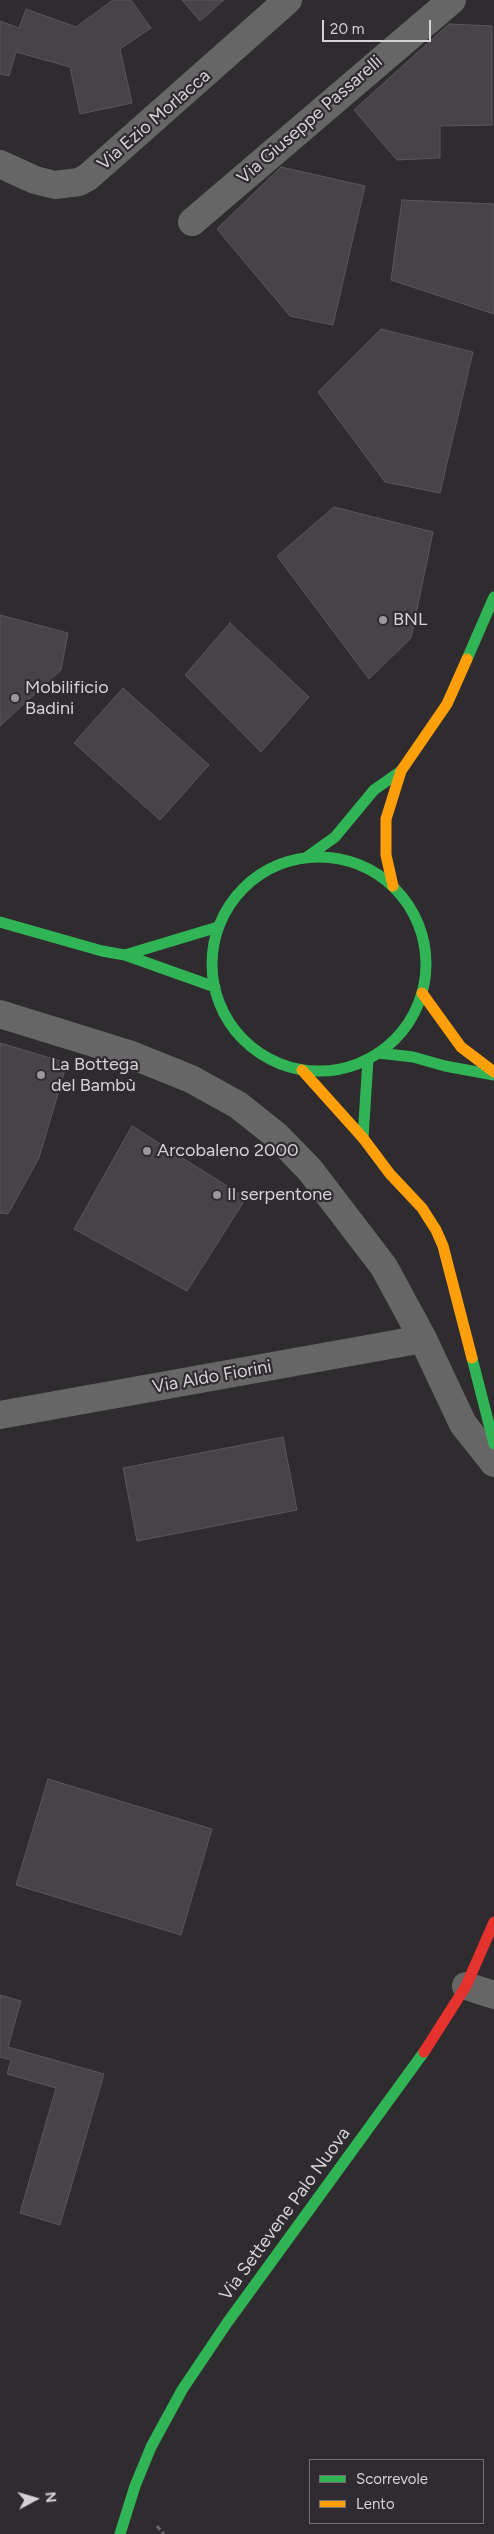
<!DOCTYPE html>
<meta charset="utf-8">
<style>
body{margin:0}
#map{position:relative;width:494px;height:2534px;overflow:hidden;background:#2f2c2f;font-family:Figtree,sans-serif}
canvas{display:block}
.legend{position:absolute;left:309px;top:2459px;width:175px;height:65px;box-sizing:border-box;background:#302b30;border:1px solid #726e72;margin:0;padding:6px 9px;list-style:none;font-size:15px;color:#d5d2d5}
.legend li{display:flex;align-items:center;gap:10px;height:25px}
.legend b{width:25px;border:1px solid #726e72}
.north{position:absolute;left:10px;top:2474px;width:50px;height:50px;-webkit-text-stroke:4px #302b30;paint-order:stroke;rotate:84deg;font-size:14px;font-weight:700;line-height:20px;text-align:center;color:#d5d2d5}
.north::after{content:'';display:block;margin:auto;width:18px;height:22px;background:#d5d2d5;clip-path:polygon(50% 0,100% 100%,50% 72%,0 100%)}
.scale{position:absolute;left:322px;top:20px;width:109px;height:22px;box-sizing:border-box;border:2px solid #d5d2d5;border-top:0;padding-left:6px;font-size:15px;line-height:18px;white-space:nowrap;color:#d5d2d5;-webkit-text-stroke:4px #302b30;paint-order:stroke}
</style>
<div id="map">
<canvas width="494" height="2534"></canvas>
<ul class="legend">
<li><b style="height:6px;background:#30b455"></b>Scorrevole</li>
<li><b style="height:6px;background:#ff9f0a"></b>Lento</li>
</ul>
<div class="north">N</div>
<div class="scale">20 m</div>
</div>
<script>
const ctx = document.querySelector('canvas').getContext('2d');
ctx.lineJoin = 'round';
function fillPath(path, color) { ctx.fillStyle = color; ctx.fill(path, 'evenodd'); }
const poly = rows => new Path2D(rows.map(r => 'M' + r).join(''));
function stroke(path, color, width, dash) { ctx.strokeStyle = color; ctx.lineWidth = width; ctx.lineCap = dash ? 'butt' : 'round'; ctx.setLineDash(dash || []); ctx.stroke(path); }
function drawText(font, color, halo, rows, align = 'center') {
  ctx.font = font + ' Figtree,sans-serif'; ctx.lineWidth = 4.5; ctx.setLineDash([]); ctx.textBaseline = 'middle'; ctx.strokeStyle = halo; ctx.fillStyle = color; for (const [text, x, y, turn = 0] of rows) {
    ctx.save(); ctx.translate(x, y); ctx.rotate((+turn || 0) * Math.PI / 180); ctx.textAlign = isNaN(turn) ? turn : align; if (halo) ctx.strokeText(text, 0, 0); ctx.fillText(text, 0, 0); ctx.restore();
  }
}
const building = poly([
 [113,0,131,0,151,28,120,49,132,103,80,114,70,67,16,52,9,76,0,74,0,21,19,28,26,9,76,27,113,0],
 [182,0,224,0,200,21,182,0],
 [449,24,492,26,492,125,440,126,440,158,397,160,354,110,449,24],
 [281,167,365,186,333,325,290,316,217,229,281,167],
 [402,200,494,204,494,314,391,280,402,200],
 [381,329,473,352,440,493,385,482,318,392,381,329],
 [334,507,433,532,411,638,369,679,277,556,334,507],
 [0,615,68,633,61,670,0,726,0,615],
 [230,623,309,697,261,752,185,675,230,623],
 [123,688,209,765,160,820,74,743,123,688],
 [0,1043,67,1063,39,1158,8,1214,0,1213,0,1043],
 [132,1126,246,1198,187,1291,74,1229,132,1126],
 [283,1437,297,1510,137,1541,123,1468,283,1437],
 [48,1779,212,1829,181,1935,16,1885,48,1779],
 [0,1995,21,2001,8,2047,104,2074,60,2225,20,2213,56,2088,7,2074,11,2060,0,2057,0,1995]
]);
fillPath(building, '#474447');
stroke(building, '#595759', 1);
stroke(poly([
 [157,2526,164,2534]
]), '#666466', 3, [5, 2.5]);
stroke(poly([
 [0,164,35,180,55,185,79,182,88,177,288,0],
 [192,222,452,0],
 [0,1014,129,1054,191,1079,238,1105,277,1136,310,1170,384,1267,423,1339,463,1424,494,1463],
 [0,1415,423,1339],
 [466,1986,494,1995]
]), '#676667', 28);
stroke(poly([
 [467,659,494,597],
 [307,857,335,837,374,790,401,771],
 '212 964a107 107 0 1 1 214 0a107 107 0 1 1-214 0Z',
 [0,922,102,951,125,955,215,987],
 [125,955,218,927],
 [378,1053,413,1057,445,1066,494,1075],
 [363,1138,368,1059],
 [472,1358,494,1444],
 [120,2534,135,2486,151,2447,182,2390,227,2323,424,2052]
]), '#30b455', 11);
stroke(poly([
 [393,886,386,855,386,819,401,771,447,704,467,659],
 [422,993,461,1047,494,1072],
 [302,1070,363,1138,390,1174,422,1208,436,1230,443,1246,472,1358]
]), '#ff9f0a', 11);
stroke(poly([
 [424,2052,466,1986,494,1922]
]), '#e5322d', 11);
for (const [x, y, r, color] of [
 [383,620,5,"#9b989b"],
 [15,698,5,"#9b989b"],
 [41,1075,5,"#9b989b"],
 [147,1151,5,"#9b989b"],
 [217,1195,5,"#9b989b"]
]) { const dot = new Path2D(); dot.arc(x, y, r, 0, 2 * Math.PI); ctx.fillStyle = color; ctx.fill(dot); stroke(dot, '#302b30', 2); }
drawText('18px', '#d5d2d5', '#302b30', [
 ["Via Ezio Morlacca",154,120,-41],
 ["Via Giuseppe Passarelli",310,120,-41],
 ["Via Aldo Fiorini",212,1377,-10],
 ["Via Settevene Palo Nuova",285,2214,-54]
]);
drawText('18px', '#d5d2d5', '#302b30', [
 ["BNL",393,620],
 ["Mobilificio",25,688],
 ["Badini",25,709],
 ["La Bottega",51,1065],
 ["del Bambù",51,1086],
 ["Arcobaleno 2000",157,1151],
 ["Il serpentone",227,1195]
], 'left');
</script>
